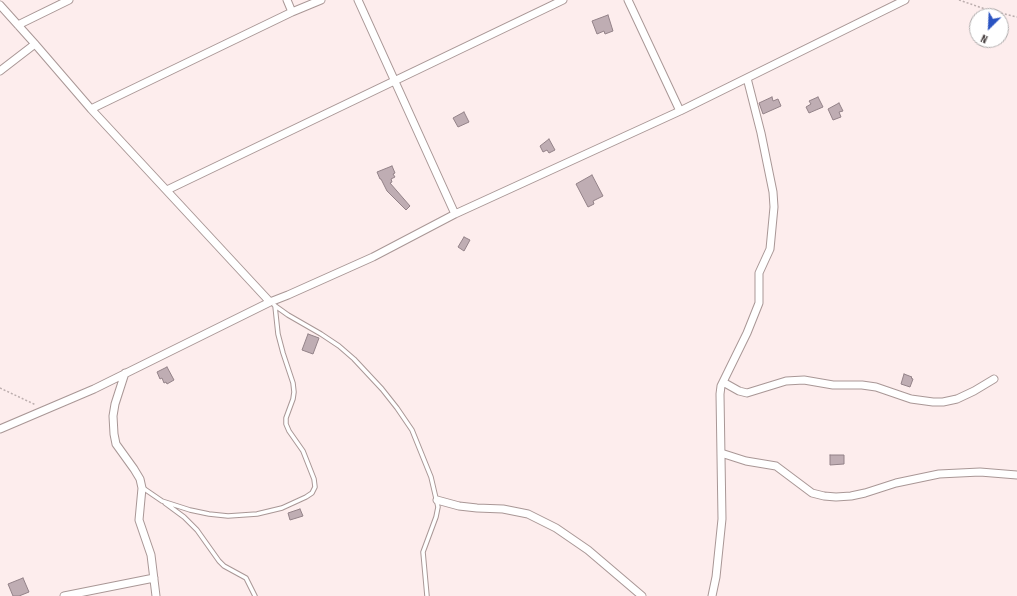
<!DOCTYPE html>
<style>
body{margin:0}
#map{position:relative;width:1017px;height:596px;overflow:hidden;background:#fdeded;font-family:"Sofia Sans Condensed",sans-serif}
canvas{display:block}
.north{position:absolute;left:969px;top:8px;width:40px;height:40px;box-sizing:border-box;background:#fff;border:1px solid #afacac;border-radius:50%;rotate:204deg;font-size:11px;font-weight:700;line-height:16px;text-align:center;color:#372f2f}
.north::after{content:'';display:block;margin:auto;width:14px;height:18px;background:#2a53c2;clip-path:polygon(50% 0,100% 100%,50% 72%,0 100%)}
</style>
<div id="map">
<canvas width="1017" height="596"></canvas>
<div class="north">N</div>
</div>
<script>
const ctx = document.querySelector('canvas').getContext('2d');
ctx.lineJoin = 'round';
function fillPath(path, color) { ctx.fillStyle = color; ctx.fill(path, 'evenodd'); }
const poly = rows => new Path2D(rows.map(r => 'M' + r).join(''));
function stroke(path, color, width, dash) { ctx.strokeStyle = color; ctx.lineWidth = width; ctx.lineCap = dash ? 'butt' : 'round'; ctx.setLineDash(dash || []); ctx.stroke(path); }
const building = poly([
 [608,15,613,31,605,34,604,31,597,34,592,21,608,15],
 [772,97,773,101,778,99,781,106,763,114,759,103,772,97],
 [818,97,823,107,809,113,806,107,811,104,809,101,818,97],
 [839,103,843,111,839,112,841,117,833,120,828,109,839,103],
 [464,112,469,122,458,127,453,118,464,112],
 [549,139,555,150,549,153,547,150,543,152,540,146,549,139],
 [392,166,395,173,393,174,395,177,391,179,392,182,390,183,410,206,406,210,387,191,381,179,380,179,377,172,392,166],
 [592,175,603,196,593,201,594,204,588,207,576,184,592,175],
 [464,237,470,240,464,251,458,247,464,237],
 [308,334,319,338,313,354,302,350,308,334],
 [167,367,174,380,167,384,166,382,164,383,162,378,160,379,157,372,167,367],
 [904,374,912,377,911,378,913,379,910,387,901,384,904,374],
 [830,455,844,455,844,464,830,465,830,455],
 [300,509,303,516,290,520,288,513,300,509],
 [23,578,29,592,19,596,13,596,8,584,23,578]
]);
fillPath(building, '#bfadb3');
stroke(building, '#938288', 1);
const service = poly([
 [274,305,288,315,321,334,339,346,354,359,382,389,397,408,412,430,431,477,438,507,436,517,423,552,427,596],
 [143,488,162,501,190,510,209,514,228,516,257,514,282,508,306,497,312,493,315,487,314,479,303,451,289,431,286,424,286,418,293,399,294,392,293,383,283,353,278,334,275,306],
 [165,503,184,517,197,530,219,561,224,566,246,578,255,596]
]);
const minor = poly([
 [287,0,292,12],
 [358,0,455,214],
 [628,0,680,111],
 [0,5,35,44,91,109,270,302],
 [18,25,69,0],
 [0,71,35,44],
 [91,109,292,12,321,0],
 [167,190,563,0],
 [125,373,115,404,113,416,114,434,116,444,134,469,140,479,142,488,139,520,151,555,156,596],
 [723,382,739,391,747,393,786,381,804,380,833,385,862,385,876,387,911,399,933,402,943,402,957,399,974,391,994,379],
 [0,429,94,389,270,302,288,295,373,257,455,214,680,111,905,0],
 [721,453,746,461,776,466,812,493,824,496,836,497,851,496,865,493,896,483,939,474,980,472,1017,475],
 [437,500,459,506,477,508,503,509,528,514,556,528,588,550,642,596],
 [64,596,154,578],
 [712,596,716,577,722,519,720,394,721,386,747,333,759,303,759,273,770,249,774,207,773,192,761,133,747,78]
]);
stroke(service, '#a99796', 5.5);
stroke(minor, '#a99796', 9);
stroke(poly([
 [959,0,988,10,1017,17],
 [0,388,36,405]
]), '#bcaeae', 1.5, [2, 2]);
stroke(service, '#fff', 3.5);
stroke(minor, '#fff', 7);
</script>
